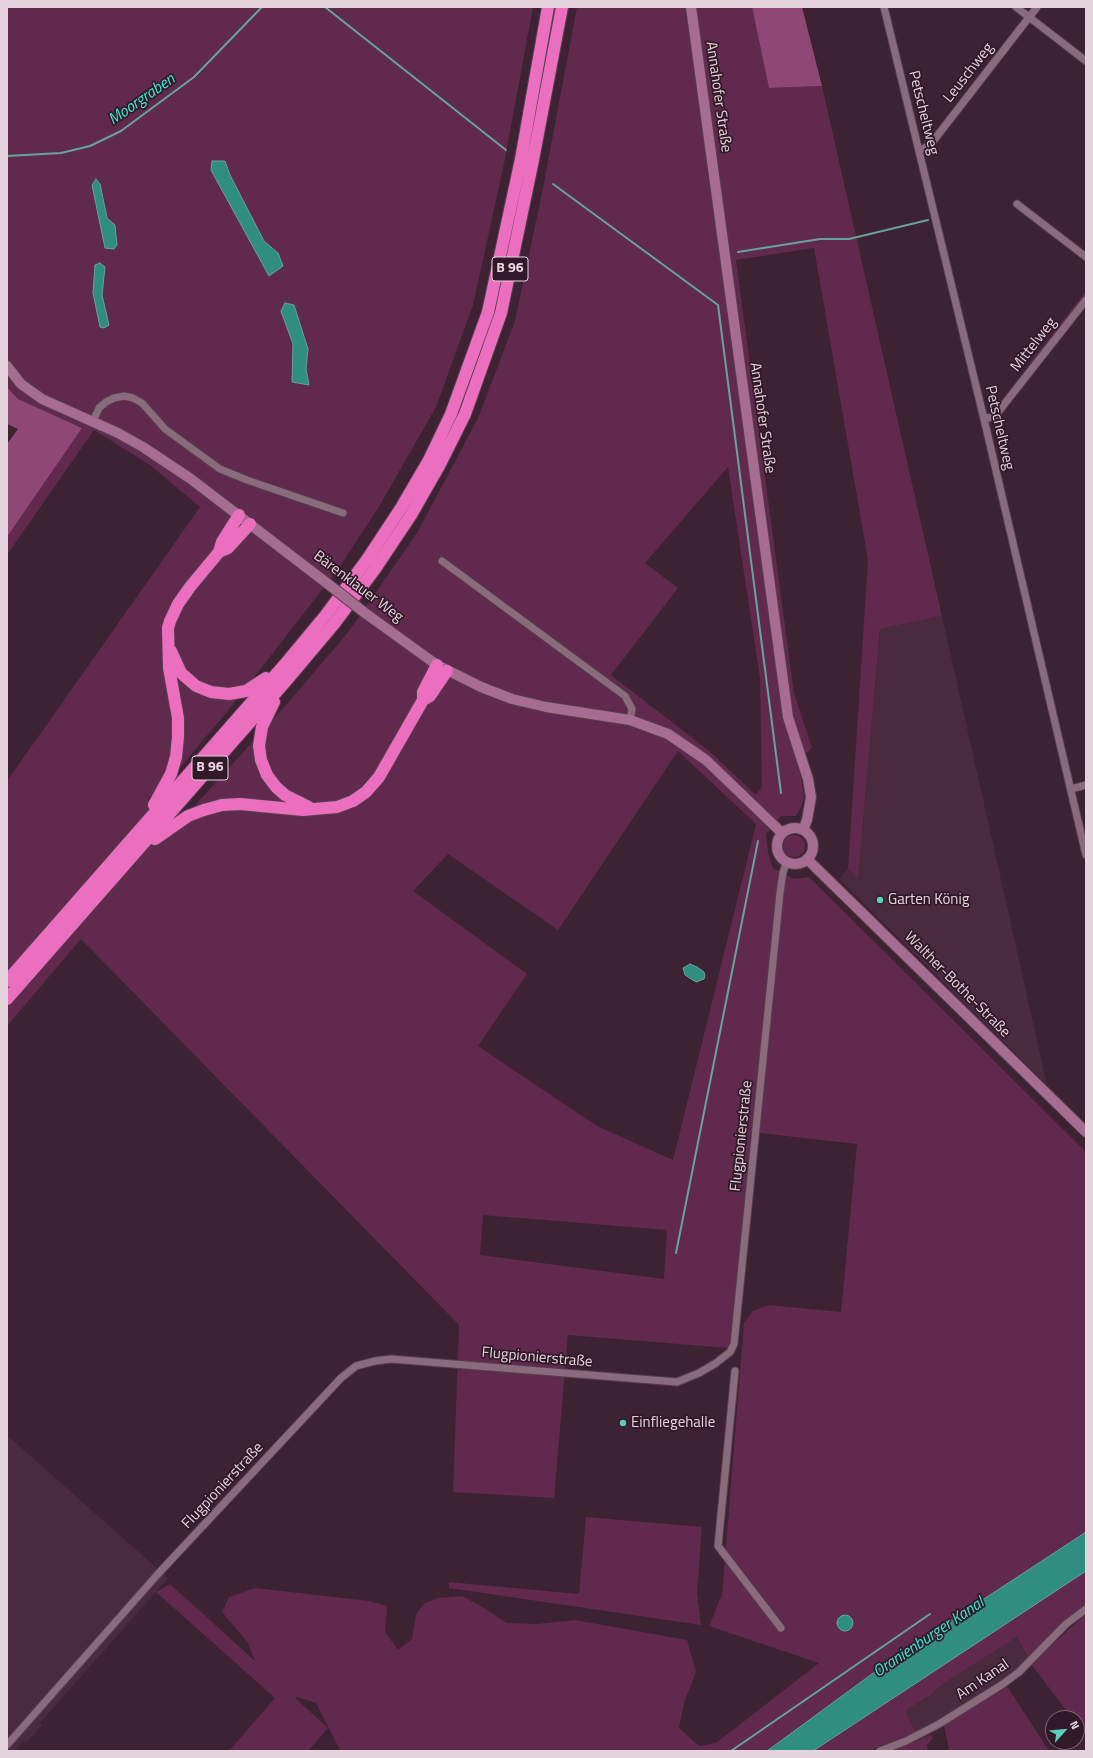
<!DOCTYPE html>
<meta charset="utf-8">
<style>
body{margin:0}
#map{position:relative;width:1093px;height:1758px;overflow:hidden;background:#3d2233;font-family:"Titillium Web",sans-serif}
canvas{display:block}
.frame{position:absolute;inset:0;border:8px solid #e5d3dd;pointer-events:none}
.north{position:absolute;left:1045px;top:1710px;width:40px;height:40px;box-sizing:border-box;background:#321929;border:1px solid #7a6371;border-radius:50%;rotate:63deg;font-size:11px;font-weight:700;line-height:16px;text-align:center;color:#e5d3dd}
.north::after{content:'';display:block;margin:auto;width:14px;height:18px;background:#5bcebc;clip-path:polygon(50% 0,100% 100%,50% 72%,0 100%)}
</style>
<div id="map">
<canvas width="1093" height="1758"></canvas>
<div class="frame"></div>
<div class="north">N</div>
</div>
<script>
const ctx = document.querySelector('canvas').getContext('2d');
ctx.lineJoin = 'round';
function fillPath(path, color) { ctx.fillStyle = color; ctx.fill(path, 'evenodd'); }
const poly = rows => new Path2D(rows.map(r => 'M' + r).join(''));
function stroke(path, color, width, dash) { ctx.strokeStyle = color; ctx.lineWidth = width; ctx.lineCap = dash ? 'butt' : 'round'; ctx.setLineDash(dash || []); ctx.stroke(path); }
function drawText(font, color, halo, rows, align = 'center') {
  ctx.font = font + ' "Titillium Web",sans-serif'; ctx.lineWidth = 3.5; ctx.setLineDash([]); ctx.textBaseline = 'middle'; ctx.strokeStyle = halo; ctx.fillStyle = color; for (const [text, x, y, turn = 0] of rows) {
    ctx.save(); ctx.translate(x, y); ctx.rotate((+turn || 0) * Math.PI / 180); ctx.textAlign = isNaN(turn) ? turn : align; if (halo) ctx.strokeText(text, 0, 0); ctx.fillText(text, 0, 0); ctx.restore();
  }
}
fillPath(poly([
 [942,616,1047,1085,839,879,848,869,858,879,880,629],
 [7,1435,168,1578,40,1723,42,1725,26,1743,23,1741,15,1751,7,1751],
 [1017,1637,1029,1659,1002,1681,939,1720,916,1732,905,1711,929,1696,946,1682]
]), '#4a2a3e');
fillPath(poly([
 [7,7,533,7,504,164,473,305,436,407,380,505,339,568,231,707,184,763,148,799,180,828,198,802,287,704,349,631,417,533,478,418,515,321,542,193,577,7,752,7,769,88,822,86,942,616,880,629,858,880,848,869,868,560,814,248,736,260,794,693,812,748,798,760,804,795,802,805,796,816,781,816,766,834,768,852,773,868,794,879,809,877,1086,1152,1086,1532,891,1660,767,1751,339,1751,339,1748,316,1703,298,1697,295,1698,328,1728,308,1751,229,1751,275,1698,156,1592,170,1584,255,1661,248,1643,222,1612,229,1597,255,1588,370,1601,387,1606,385,1632,398,1650,412,1639,416,1614,425,1603,438,1598,462,1596,479,1605,507,1623,537,1624,575,1620,687,1640,696,1672,684,1703,679,1728,699,1746,716,1743,819,1663,709,1626,722,1595,744,1323,753,1311,769,1305,841,1312,857,1144,751,1132,734,1334,728,1348,568,1335,554,1498,453,1492,459,1325,81,939,7,1026,7,781,200,507,150,465,94,430,7,555,7,537,82,428,18,399,7,387],
 [212,161,225,161,230,175,264,241,278,253,269,276],
 [100,185,107,218,114,249,105,248],
 [294,305,308,349,306,369,308,385,292,382],
 [728,467,760,678,762,787,756,795,708,750,611,675,678,588,645,563],
 [678,751,756,824,673,1160,597,1126,478,1046,527,974,413,891,448,854,558,930],
 [483,1215,667,1230,664,1279,480,1255],
 [1086,291,1086,306,1033,374,1030,363],
 '783 846a11 11 0 1 1 22 0a11 11 0 1 1-22 0Z',
 [586,1517,702,1527,697,1592,701,1625,449,1588,449,1582,579,1594],
 [1086,1571,1086,1606,1029,1659,1017,1637,946,1682,929,1696,905,1711,916,1732,869,1751,813,1751],
 [1086,1614,1086,1736,1077,1724,1077,1718,1072,1718,1031,1664],
 [1007,1686,1049,1751,949,1751,944,1725,974,1705,1002,1690],
 [931,1735,933,1738,927,1745,928,1751,891,1751]
]), '#60294d');
fillPath(poly([
 [752,7,802,7,822,86,769,88],
 [7,387,18,399,82,428,7,537,7,444,18,429,7,424]
]), '#8f4875');
const water = poly([
 [212,161,225,161,230,175,264,241,278,253,283,266,269,276,211,170,212,161],
 [96,179,100,184,107,218,115,225,117,245,114,249,105,248,92,185,96,179],
 [100,263,105,267,102,295,109,325,104,328,100,327,93,293,95,265,100,263],
 [285,303,294,305,308,349,306,369,309,385,292,382,293,344,281,311,285,303],
 [690,964,697,967,704,972,705,976,704,979,696,982,685,975,683,968,690,964],
 [1086,1532,1086,1571,813,1751,767,1751,891,1660,1086,1532],
 '837 1623a8 8 0 1 1 16 0a8 8 0 1 1-16 0Z'
]);
fillPath(water, '#308e80');
stroke(water, '#66a39c', 1);
stroke(poly([
 [325,7,506,150],
 [7,156,61,153,90,146,121,131,194,77,262,7],
 [553,184,718,305,781,793],
 [738,252,820,239,849,239,928,220],
 [676,1253,758,841],
 [731,1751,930,1614]
]), '#66a39c', 2);
const street = poly([
 [884,7,984,419,1086,855],
 [1016,7,1086,61],
 [919,150,925,148,934,140,1037,7],
 [1017,204,1086,257],
 [984,419,995,416,1086,300],
 [93,421,99,408,106,402,114,398,124,396,133,398,142,403,150,412,165,429,220,469,247,480,343,513],
 [442,561,625,696,632,709,630,720],
 [1071,789,1086,785],
 [735,1371,718,1546,781,1628],
 [7,1745,157,1575,341,1378,356,1366,375,1361,391,1359,677,1382,699,1373,716,1363,730,1352,734,1344,780,893,783,872,787,862],
 [880,1751,906,1741,939,1724,1003,1684,1019,1672,1066,1624,1086,1609]
]);
const secondary = poly([
 [691,7,788,717,808,779,811,797,807,820,803,830],
 [7,366,21,384,42,399,118,433,143,447,191,479,328,584],
 [365,613,437,665,481,687,512,699,546,707,630,720,668,734,706,760,782,833],
 '777 846a18 18 0 1 1 36 0a18 18 0 1 1-36 0Z',
 [807,859,1086,1132]
]);
const highway = poly([
 [219,552,228,548,250,524],
 [171,651,181,673,196,686,211,692,229,694,246,691,266,678],
 [423,700,430,696,447,671],
 [274,702,262,727,259,746,261,760,267,775,276,787,285,795,309,807],
 [154,805,171,774,176,757,178,737,178,718,169,668,168,628,170,621,178,604,190,587,219,552,222,542,239,515],
 [155,839,188,816,204,810,222,805,240,804,303,810,337,807,353,801,366,792,379,777,423,700,423,692,437,665],
 [7,981,286,663,325,616,366,561,401,508,429,460,451,414,488,312,521,159,548,7],
 [7,999,286,681,334,624,375,569,411,515,439,466,465,414,501,313,533,160,562,7]
]);
stroke(street, '#553f4d', 9);
stroke(secondary, '#553f4d', 12);
stroke(highway, '#553f4d', 14);
stroke(street, '#8a6b7d', 7);
stroke(secondary, '#a76c91', 10);
stroke(highway, '#eb6ebf', 12);
const secondaryBridge = poly([
 [328,584,365,613]
]);
stroke(secondaryBridge, '#553f4d', 12, []);
stroke(secondaryBridge, '#a76c91', 10);
for (const [x, y, r, color] of [
 [880,900,4,"#5bcebc"],
 [623,1423,4,"#5bcebc"]
]) { const dot = new Path2D(); dot.arc(x, y, r, 0, 2 * Math.PI); ctx.fillStyle = color; ctx.fill(dot); stroke(dot, '#321929', 1.5); }
for (const [x, y, w] of [
 [510,269,36],
 [210,768,36]
]) { const box = new Path2D(); box.roundRect(x - w / 2, y - 12, w, 24, 3); ctx.fillStyle = '#321929'; ctx.fill(box); stroke(box, '#e5d3dd', 1); }
drawText('bold 14px', '#e5d3dd', null, [
 ["B 96",510,269],
 ["B 96",210,768]
]);
drawText('15px', '#e5d3dd', '#321929', [
 ["Leuschweg",969,73,-52],
 ["Annahofer Straße",718,97,82],
 ["Petscheltweg",923,113,76],
 ["Mittelweg",1034,345,-52],
 ["Annahofer Straße",762,418,82],
 ["Petscheltweg",999,428,77],
 ["Bärenklauer Weg",358,587,37],
 ["Walther-Bothe-Straße",957,985,45],
 ["Flugpionierstraße",742,1136,-84],
 ["Flugpionierstraße",537,1358,5],
 ["Flugpionierstraße",223,1486,-47],
 ["Am Kanal",983,1680,-34]
]);
drawText('15px', '#e5d3dd', '#321929', [
 ["Garten König",888,900],
 ["Einfliegehalle",631,1423]
], 'left');
drawText('italic 16px', '#39ecd3', '#321929', [
 ["Moorgraben",142,100,-35],
 ["Oranienburger Kanal",929,1638,-34]
]);
</script>
